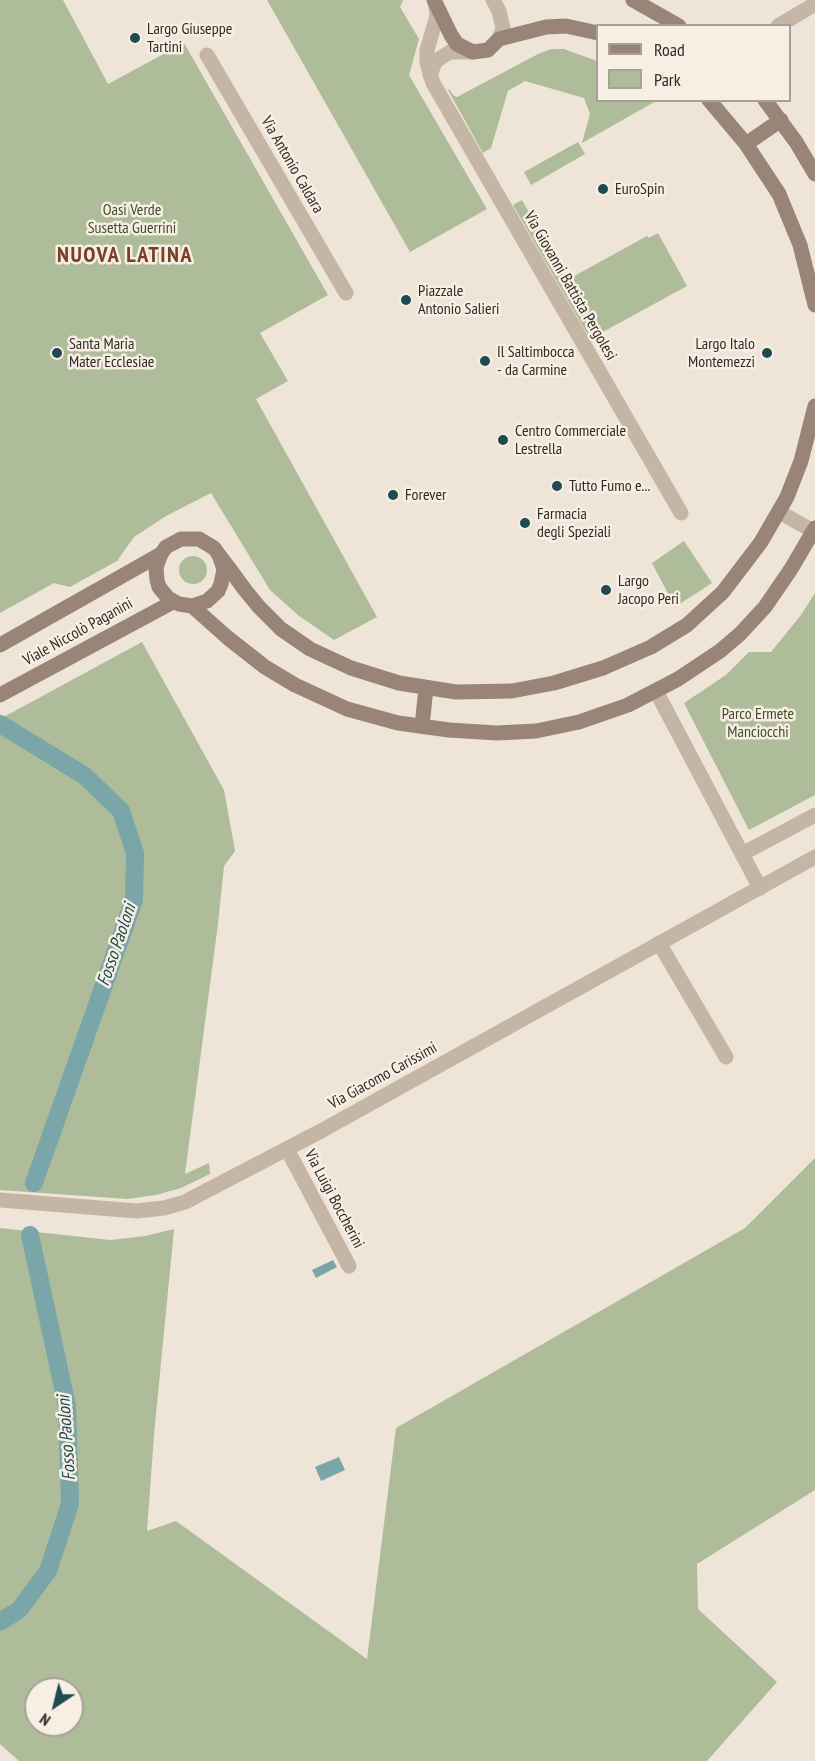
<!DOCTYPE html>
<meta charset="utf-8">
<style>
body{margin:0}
#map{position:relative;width:815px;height:1761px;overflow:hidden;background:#eee5d8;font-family:"PT Sans Narrow",sans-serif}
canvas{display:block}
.legend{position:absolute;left:596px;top:24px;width:195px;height:78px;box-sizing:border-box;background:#f7efe4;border:2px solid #a8a098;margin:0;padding:8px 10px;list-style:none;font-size:18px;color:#322a26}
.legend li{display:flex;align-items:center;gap:12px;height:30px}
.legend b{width:30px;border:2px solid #a8a098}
.north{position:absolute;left:24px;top:1677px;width:60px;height:60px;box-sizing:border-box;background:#f7efe4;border:2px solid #a8a098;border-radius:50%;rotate:215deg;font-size:16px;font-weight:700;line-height:24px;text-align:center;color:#322a26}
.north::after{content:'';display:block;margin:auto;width:21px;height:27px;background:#1f4a4f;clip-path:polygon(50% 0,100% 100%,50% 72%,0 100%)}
</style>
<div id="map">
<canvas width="815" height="1761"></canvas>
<ul class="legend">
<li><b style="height:8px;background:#988577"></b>Road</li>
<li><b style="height:16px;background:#afbc9a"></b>Park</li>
</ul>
<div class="north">N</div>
</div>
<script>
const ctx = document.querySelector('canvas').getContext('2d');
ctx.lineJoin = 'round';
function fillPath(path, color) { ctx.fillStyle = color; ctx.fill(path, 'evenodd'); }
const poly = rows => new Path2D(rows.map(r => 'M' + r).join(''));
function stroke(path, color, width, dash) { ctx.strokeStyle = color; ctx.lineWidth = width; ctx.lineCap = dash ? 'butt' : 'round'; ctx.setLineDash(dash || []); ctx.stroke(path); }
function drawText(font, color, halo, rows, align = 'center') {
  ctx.font = font + ' "PT Sans Narrow",sans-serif'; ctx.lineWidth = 5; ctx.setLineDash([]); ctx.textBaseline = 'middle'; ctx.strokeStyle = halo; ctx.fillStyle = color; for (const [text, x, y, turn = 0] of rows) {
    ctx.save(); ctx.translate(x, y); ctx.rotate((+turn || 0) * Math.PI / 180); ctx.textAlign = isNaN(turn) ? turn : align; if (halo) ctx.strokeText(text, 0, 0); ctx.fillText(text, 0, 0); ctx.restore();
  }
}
fillPath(poly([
 [0,0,63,0,108,84,184,43,328,295,260,333,288,381,256,399,377,617,334,640,299,616,270,590,211,493,166,516,134,537,117,561,70,587,54,583,0,613],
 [267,0,403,0,400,7,419,39,409,75,487,209,410,252],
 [551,49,564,49,597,61,598,100,656,101,582,143,590,114,584,98,525,81,508,91,491,148,483,153,448,90,449,89,454,96,457,97,538,54],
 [578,142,585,154,531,185,524,172],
 [522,200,567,280,647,236,649,238,658,233,687,286,590,339,513,205],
 [684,541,712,583,675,607,652,563],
 '179 570a14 14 0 1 1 28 0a14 14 0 1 1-28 0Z',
 [815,593,815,795,749,830,684,703,726,675,749,652,771,652,801,615],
 [142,642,224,790,235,851,224,866,218,924,185,1174,209,1163,210,1174,181,1188,156,1195,127,1199,0,1190,0,719],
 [815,1158,815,1490,697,1564,698,1609,777,1682,707,1761,19,1761,0,1744,0,1228,110,1240,145,1236,174,1229,154,1435,147,1531,176,1521,367,1659,396,1428,745,1228],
 [36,1689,72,1689,72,1725,36,1725]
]), '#afbc9a');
fillPath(poly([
 [333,1260,337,1267,316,1278,312,1270],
 [339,1457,345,1470,321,1481,315,1467]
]), '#7aa5a9');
stroke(poly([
 [0,724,85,776,121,811,135,853,134,900,34,1183],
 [0,1622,19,1610,48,1571,70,1504,67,1406,30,1235]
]), '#7aa5a9', 18);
stroke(poly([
 [493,0,499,11,503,28,499,39],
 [436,6,437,16,427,50,427,63,433,83,681,513],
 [778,26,815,4],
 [207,55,346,293],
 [430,75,435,62,442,57,450,52,473,52],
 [779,512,813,531],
 [656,691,760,888],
 [742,854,815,815],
 [659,943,726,1057],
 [287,1149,349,1266],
 [0,1200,137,1211,164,1208,185,1202,321,1131,815,857]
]), '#c5b5a5', 15);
stroke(poly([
 [434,0,451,35,457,44,473,52,488,50,499,39,546,27,566,26,598,33],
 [633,0,679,26],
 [709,100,746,144,779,194,800,245,815,305],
 [765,100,796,142,815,174],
 [746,144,781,120],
 [219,555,224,569,221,584,218,591,207,601,192,606,179,604,168,598,159,587,157,580,156,567,161,554,166,547,181,539,199,539,214,548,219,555,229,568,245,590,259,607,281,629,310,649,351,668,399,683,456,692,512,691,554,683,603,668,651,647,687,625,723,592,761,542,787,497,801,461,815,406],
 [192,606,228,638,265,667,295,685,347,709,398,723,449,730,497,733,536,731,579,722,628,705,678,679,720,651,740,634,765,607,791,569,815,528],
 [0,645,161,554],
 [0,695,173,602],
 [422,726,426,688]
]), '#988577', 15);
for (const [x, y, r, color] of [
 [135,38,6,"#1f4a4f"],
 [603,189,6,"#1f4a4f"],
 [406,300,6,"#1f4a4f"],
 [57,353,6,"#1f4a4f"],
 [767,353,6,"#1f4a4f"],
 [485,361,6,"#1f4a4f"],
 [503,440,6,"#1f4a4f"],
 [557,486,6,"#1f4a4f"],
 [393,495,6,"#1f4a4f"],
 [525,523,6,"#1f4a4f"],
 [606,590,6,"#1f4a4f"]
]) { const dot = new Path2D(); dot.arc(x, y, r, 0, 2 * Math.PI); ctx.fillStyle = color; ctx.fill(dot); stroke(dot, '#f7efe4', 2); }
drawText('16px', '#322a26', '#f7efe4', [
 ["Largo Giuseppe",147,29],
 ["Tartini",147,47],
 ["EuroSpin",615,189],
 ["Piazzale",418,291],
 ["Antonio Salieri",418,309],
 ["Santa Maria",69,344],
 ["Mater Ecclesiae",69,362],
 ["Largo Italo",755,344,"right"],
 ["Montemezzi",755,362,"right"],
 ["Il Saltimbocca",497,352],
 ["- da Carmine",497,370],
 ["Centro Commerciale",515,431],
 ["Lestrella",515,449],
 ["Tutto Fumo e...",569,486],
 ["Forever",405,495],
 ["Farmacia",537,514],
 ["degli Speziali",537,532],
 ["Largo",618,581],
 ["Jacopo Peri",618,599]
], 'left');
drawText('16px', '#322a26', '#f7efe4', [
 ["Via Antonio Caldara",292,165,60],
 ["Via Giovanni Battista Pergolesi",570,286,60],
 ["Viale Niccolò Paganini",78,632,-29],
 ["Via Giacomo Carissimi",383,1076,-29],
 ["Via Luigi Boccherini",334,1199,62]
]);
drawText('16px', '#404e2c', '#f7efe4', [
 ["Oasi Verde",132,210],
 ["Susetta Guerrini",132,228],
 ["Parco Ermete",758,714],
 ["Manciocchi",758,732]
]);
drawText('italic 18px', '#1f4a4f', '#f7efe4', [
 ["Fosso Paoloni",117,945,-71],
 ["Fosso Paoloni",67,1438,-94]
]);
ctx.letterSpacing = '1.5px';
drawText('bold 22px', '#7a3e26', '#f7efe4', [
 ["NUOVA LATINA",125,256]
]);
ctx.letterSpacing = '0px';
</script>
